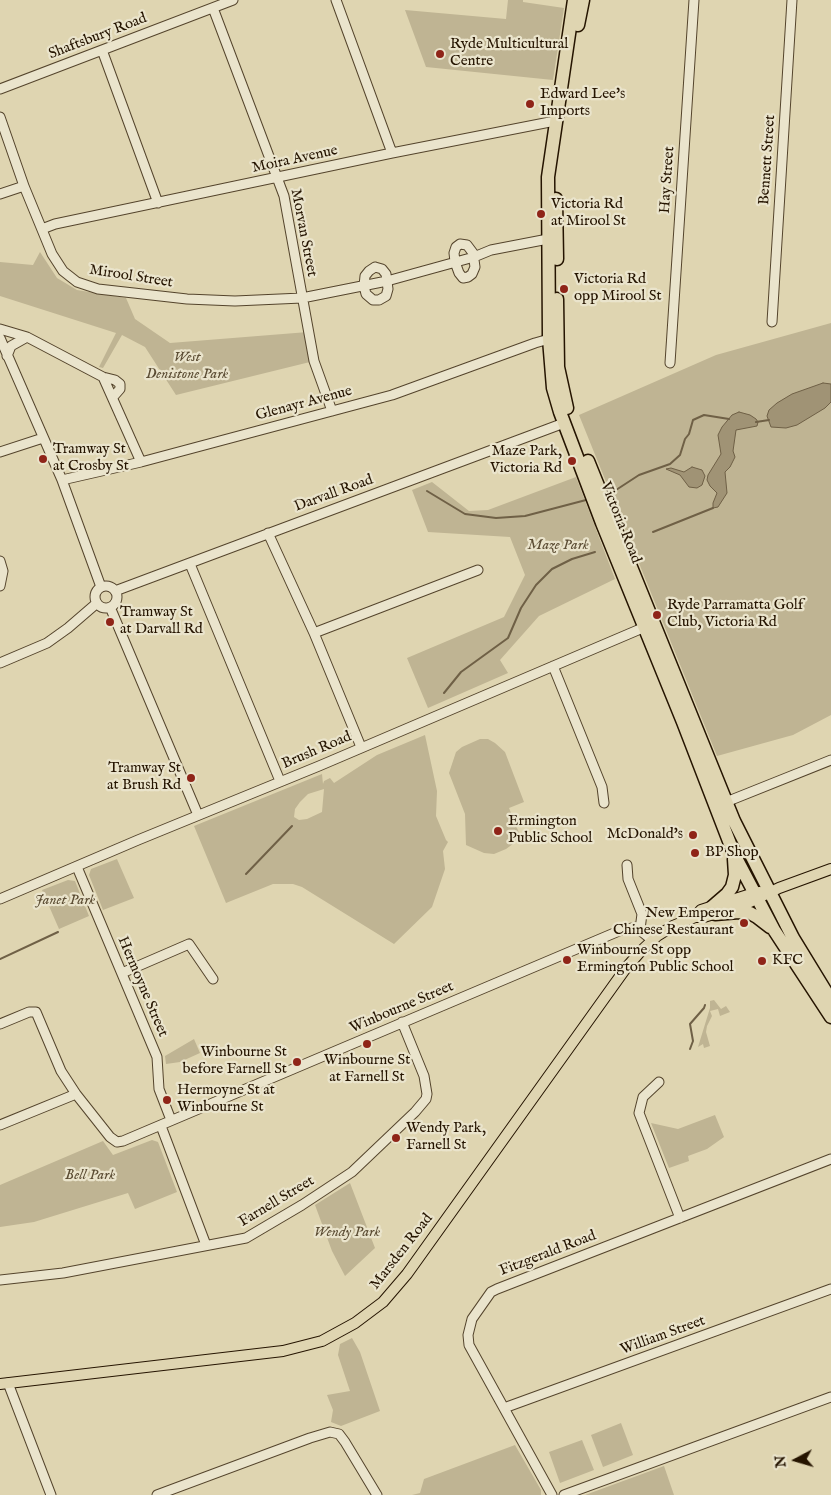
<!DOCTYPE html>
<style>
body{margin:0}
#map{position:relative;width:831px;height:1495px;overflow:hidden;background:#dfd5b1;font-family:"IM FELL English",serif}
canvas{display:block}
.north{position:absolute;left:771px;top:1435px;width:50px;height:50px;-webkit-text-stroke:4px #eae4cc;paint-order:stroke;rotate:264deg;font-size:14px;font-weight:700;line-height:20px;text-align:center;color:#251400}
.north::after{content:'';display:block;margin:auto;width:18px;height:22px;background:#251400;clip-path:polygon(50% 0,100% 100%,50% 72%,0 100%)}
</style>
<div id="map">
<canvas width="831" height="1495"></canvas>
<div class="north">N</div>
</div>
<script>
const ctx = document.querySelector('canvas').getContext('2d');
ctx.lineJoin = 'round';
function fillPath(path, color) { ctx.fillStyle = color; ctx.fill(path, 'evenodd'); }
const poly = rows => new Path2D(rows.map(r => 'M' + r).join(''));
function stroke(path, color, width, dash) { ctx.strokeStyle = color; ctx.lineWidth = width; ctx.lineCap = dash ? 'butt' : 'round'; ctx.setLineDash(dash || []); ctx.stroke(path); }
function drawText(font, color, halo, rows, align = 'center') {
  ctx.font = font + ' "IM FELL English",serif'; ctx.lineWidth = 4.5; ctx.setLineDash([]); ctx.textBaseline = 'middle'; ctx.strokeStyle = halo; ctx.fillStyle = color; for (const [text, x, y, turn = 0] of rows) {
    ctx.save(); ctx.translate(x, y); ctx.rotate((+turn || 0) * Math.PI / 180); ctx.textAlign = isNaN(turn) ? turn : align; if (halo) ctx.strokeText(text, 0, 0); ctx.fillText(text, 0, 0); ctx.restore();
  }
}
fillPath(poly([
 [508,0,523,0,523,2,564,8,553,80,426,67,405,10,506,19],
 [40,252,57,278,77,290,126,298,135,319,170,343,308,332,314,361,176,395,145,347,122,335,103,368,99,367,116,333,0,296,0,262,33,265],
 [831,323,831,715,793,735,717,756,579,415,716,355],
 [576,477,615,579,539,616,500,660,508,673,428,708,407,658,504,617,525,575,510,537,428,532,412,490,432,482,469,511,488,510],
 [425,735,437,791,436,816,446,840,448,842,443,851,445,869,432,907,394,944,302,887,293,884,273,884,226,903,194,826,322,774,323,784,324,781,330,778,334,783,377,755],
 [324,789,322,812,307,819,299,820,294,817,295,809,300,802,308,794],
 [480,739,488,739,495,743,505,752,524,802,509,808,521,838,506,849,494,854,484,853,466,845,465,814,449,773,456,752,462,747],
 [117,859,134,898,103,910,89,875,91,869],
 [68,880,75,881,89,916,59,929,42,890],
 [714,1000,721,1009,726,1006,730,1012,720,1016,718,1009,710,1011,712,1016,707,1026,706,1032,710,1046,704,1048,703,1044,698,1047,710,1008,710,1001],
 [194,1039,200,1053,180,1062,166,1064,165,1056],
 [715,1115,724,1137,707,1149,688,1156,689,1161,669,1168,651,1123,678,1129],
 [152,1140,158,1142,177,1192,135,1209,128,1193,34,1222,0,1227,0,1185,103,1141,113,1155],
 [350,1183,375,1248,345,1276,332,1251,315,1205],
 [352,1338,360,1352,380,1411,341,1426,331,1422,333,1410,327,1395,350,1391,338,1355,340,1344],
 [621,1423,633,1455,603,1467,591,1435],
 [582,1440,594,1470,560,1483,549,1452],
 [515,1445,541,1490,541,1495,412,1495,420,1493,424,1479],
 [664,1466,674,1495,585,1495]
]), '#bfb493');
const water = poly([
 [823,383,831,384,831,402,825,408,797,425,786,428,771,427,767,416,769,410,777,403,792,394,823,383],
 [739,412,750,415,756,419,758,422,757,426,736,430,733,451,735,457,730,467,725,472,727,493,718,507,713,508,713,503,717,493,710,486,707,480,708,475,721,454,718,435,722,427,732,415,739,412],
 [692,467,702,470,705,476,702,485,697,488,689,487,680,475,666,469,671,468,684,472,692,467]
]);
fillPath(water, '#a09375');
stroke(water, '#6f6046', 1);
stroke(poly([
 [756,422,769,420],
 [616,490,639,475,670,464,680,455,685,439,689,434,693,420,704,415,729,419],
 [427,491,465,514,496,518,525,516,586,500],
 [653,532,713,508],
 [444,693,461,672,508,638,521,608,536,585,552,569,572,559,595,552],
 [246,874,292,826],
 [0,959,58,932],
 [690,1049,693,1041,690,1024,704,1008,705,1005]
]), '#6f6046', 2);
const minor = poly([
 [336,0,392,153],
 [213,8,284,196,314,361,332,411],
 [102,50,158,203],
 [0,89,233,0],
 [0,117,24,186,52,254,63,271,77,282,98,289,187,299,235,301,302,298,387,281,474,257,491,250,548,239],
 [0,194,24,186],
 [42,229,55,224,392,153,555,121],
 [460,244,467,245,473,253,475,267,472,274,468,277,463,278,459,273,455,262,454,253,456,247,460,244],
 [375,267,382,269,386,274,388,289,386,296,379,300,373,300,366,294,364,286,365,276,369,271,375,267],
 [772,322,792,0],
 [0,329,27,337,103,377,115,380,120,384,120,389,113,397],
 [0,338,62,480,101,587],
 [7,356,11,346,27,337],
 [670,363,694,0],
 [103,377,141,462],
 [0,452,43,438],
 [62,480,141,462,392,395,535,343,549,339],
 [268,533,314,633,361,747],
 [0,561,3,571,0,586],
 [190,564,280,781],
 '95 597a11 11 0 1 1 22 0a11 11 0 1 1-22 0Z',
 [115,591,564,423],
 [110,607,198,815],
 [314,633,478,570],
 [0,663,47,643,68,628,97,603],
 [553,666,602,787,604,803],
 [726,802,831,760],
 [627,865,628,879,642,914,640,929],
 [77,867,157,1057,159,1089,171,1120],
 [0,899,138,840,319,766,645,627],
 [122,973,189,944,213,979],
 [0,1024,29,1012,36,1012,61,1071,76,1094],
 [659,1082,643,1097,639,1113,680,1218],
 [0,1125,76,1094,110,1137,117,1142,123,1141,619,931,636,927,652,940],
 [161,1126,206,1245],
 [0,1280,63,1273,246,1238,302,1205,352,1172,415,1112,426,1099,427,1094,424,1076,402,1022],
 [8,1383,51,1495],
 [504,1408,831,1289],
 [157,1495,310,1438,330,1432,339,1434,345,1442,377,1495],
 [552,1495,469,1345,468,1335,472,1319,491,1292,497,1289,831,1159],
 [564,1495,831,1397]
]);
const major = poly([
 [695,917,704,917,748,903,779,888,831,869],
 [0,1384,283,1351,322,1341,355,1323,383,1302,407,1274,626,968,640,952,657,936,673,926,695,917,701,910,754,893,760,892]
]);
const highway = poly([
 [574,0,548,177,549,339,553,388,560,412,602,523,683,722,734,854,774,930,831,1017],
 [578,25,583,0],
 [556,199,557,259],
 [557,299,558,367,567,408],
 [588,461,734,821,793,938,831,1000],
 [712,907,727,894,732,887,735,875,734,859],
 [715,914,739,912,750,913,757,917,770,927]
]);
stroke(minor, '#54442c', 11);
stroke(major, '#251400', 12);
stroke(highway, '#251400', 15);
stroke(minor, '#eae4cc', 9);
stroke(major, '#dfd5b1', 10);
stroke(highway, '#dfd5b1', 12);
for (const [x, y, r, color] of [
 [440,54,5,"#8f2418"],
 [530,104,5,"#8f2418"],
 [541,214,5,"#8f2418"],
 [564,289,5,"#8f2418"],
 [43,459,5,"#8f2418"],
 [572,461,5,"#8f2418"],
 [657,615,5,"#8f2418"],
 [110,622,5,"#8f2418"],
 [191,778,5,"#8f2418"],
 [498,831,5,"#8f2418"],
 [693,835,5,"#8f2418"],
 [695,853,5,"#8f2418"],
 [744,923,5,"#8f2418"],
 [567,960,5,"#8f2418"],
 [762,961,5,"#8f2418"],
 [367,1044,5,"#8f2418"],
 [297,1062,5,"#8f2418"],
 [167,1100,5,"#8f2418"],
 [396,1138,5,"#8f2418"]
]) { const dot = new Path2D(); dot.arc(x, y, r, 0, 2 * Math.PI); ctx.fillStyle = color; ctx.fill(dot); stroke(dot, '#eae4cc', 2); }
drawText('15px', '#251400', '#eae4cc', [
 ["Shaftsbury Road",98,37,-21],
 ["Moira Avenue",295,160,-12],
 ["Bennett Street",768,160,-86],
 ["Hay Street",668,180,-86],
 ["Morvan Street",303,233,79],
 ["Mirool Street",131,277,9],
 ["Glenayr Avenue",304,404,-15],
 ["Darvall Road",334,494,-20],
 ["Victoria Road",620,523,68],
 ["Brush Road",317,751,-23],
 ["Hermoyne Street",142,987,67],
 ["Winbourne Street",402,1008,-23],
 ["Farnell Street",277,1202,-31],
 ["Marsden Road",402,1252,-52],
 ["Fitzgerald Road",548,1254,-21],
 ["William Street",663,1336,-20]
]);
drawText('15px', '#251400', '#eae4cc', [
 ["Ryde Multicultural",450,45],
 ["Centre",450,62],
 ["Edward Lee's",540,95],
 ["Imports",540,112],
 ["Victoria Rd",551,205],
 ["at Mirool St",551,222],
 ["Victoria Rd",574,280],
 ["opp Mirool St",574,297],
 ["Tramway St",53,450],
 ["at Crosby St",53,467],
 ["Maze Park,",562,452,"right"],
 ["Victoria Rd",562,469,"right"],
 ["Ryde Parramatta Golf",667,606],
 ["Club, Victoria Rd",667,623],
 ["Tramway St",120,613],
 ["at Darvall Rd",120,630],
 ["Tramway St",181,769,"right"],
 ["at Brush Rd",181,786,"right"],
 ["Ermington",508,822],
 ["Public School",508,839],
 ["McDonald's",683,835,"right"],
 ["BP Shop",705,853],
 ["New Emperor",734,914,"right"],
 ["Chinese Restaurant",734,931,"right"],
 ["Winbourne St opp",577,951],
 ["Ermington Public School",577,968],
 ["KFC",772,961],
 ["Winbourne St",287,1053,"right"],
 ["before Farnell St",287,1070,"right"],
 ["Winbourne St",367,1061,"center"],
 ["at Farnell St",367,1078,"center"],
 ["Hermoyne St at",177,1091],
 ["Winbourne St",177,1108],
 ["Wendy Park,",406,1129],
 ["Farnell St",406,1146]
], 'left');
drawText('italic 15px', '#5b4c33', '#eae4cc', [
 ["West",187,358],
 ["Denistone Park",187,375],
 ["Maze Park",558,546],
 ["Janet Park",65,901],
 ["Bell Park",90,1176],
 ["Wendy Park",347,1233]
]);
</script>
